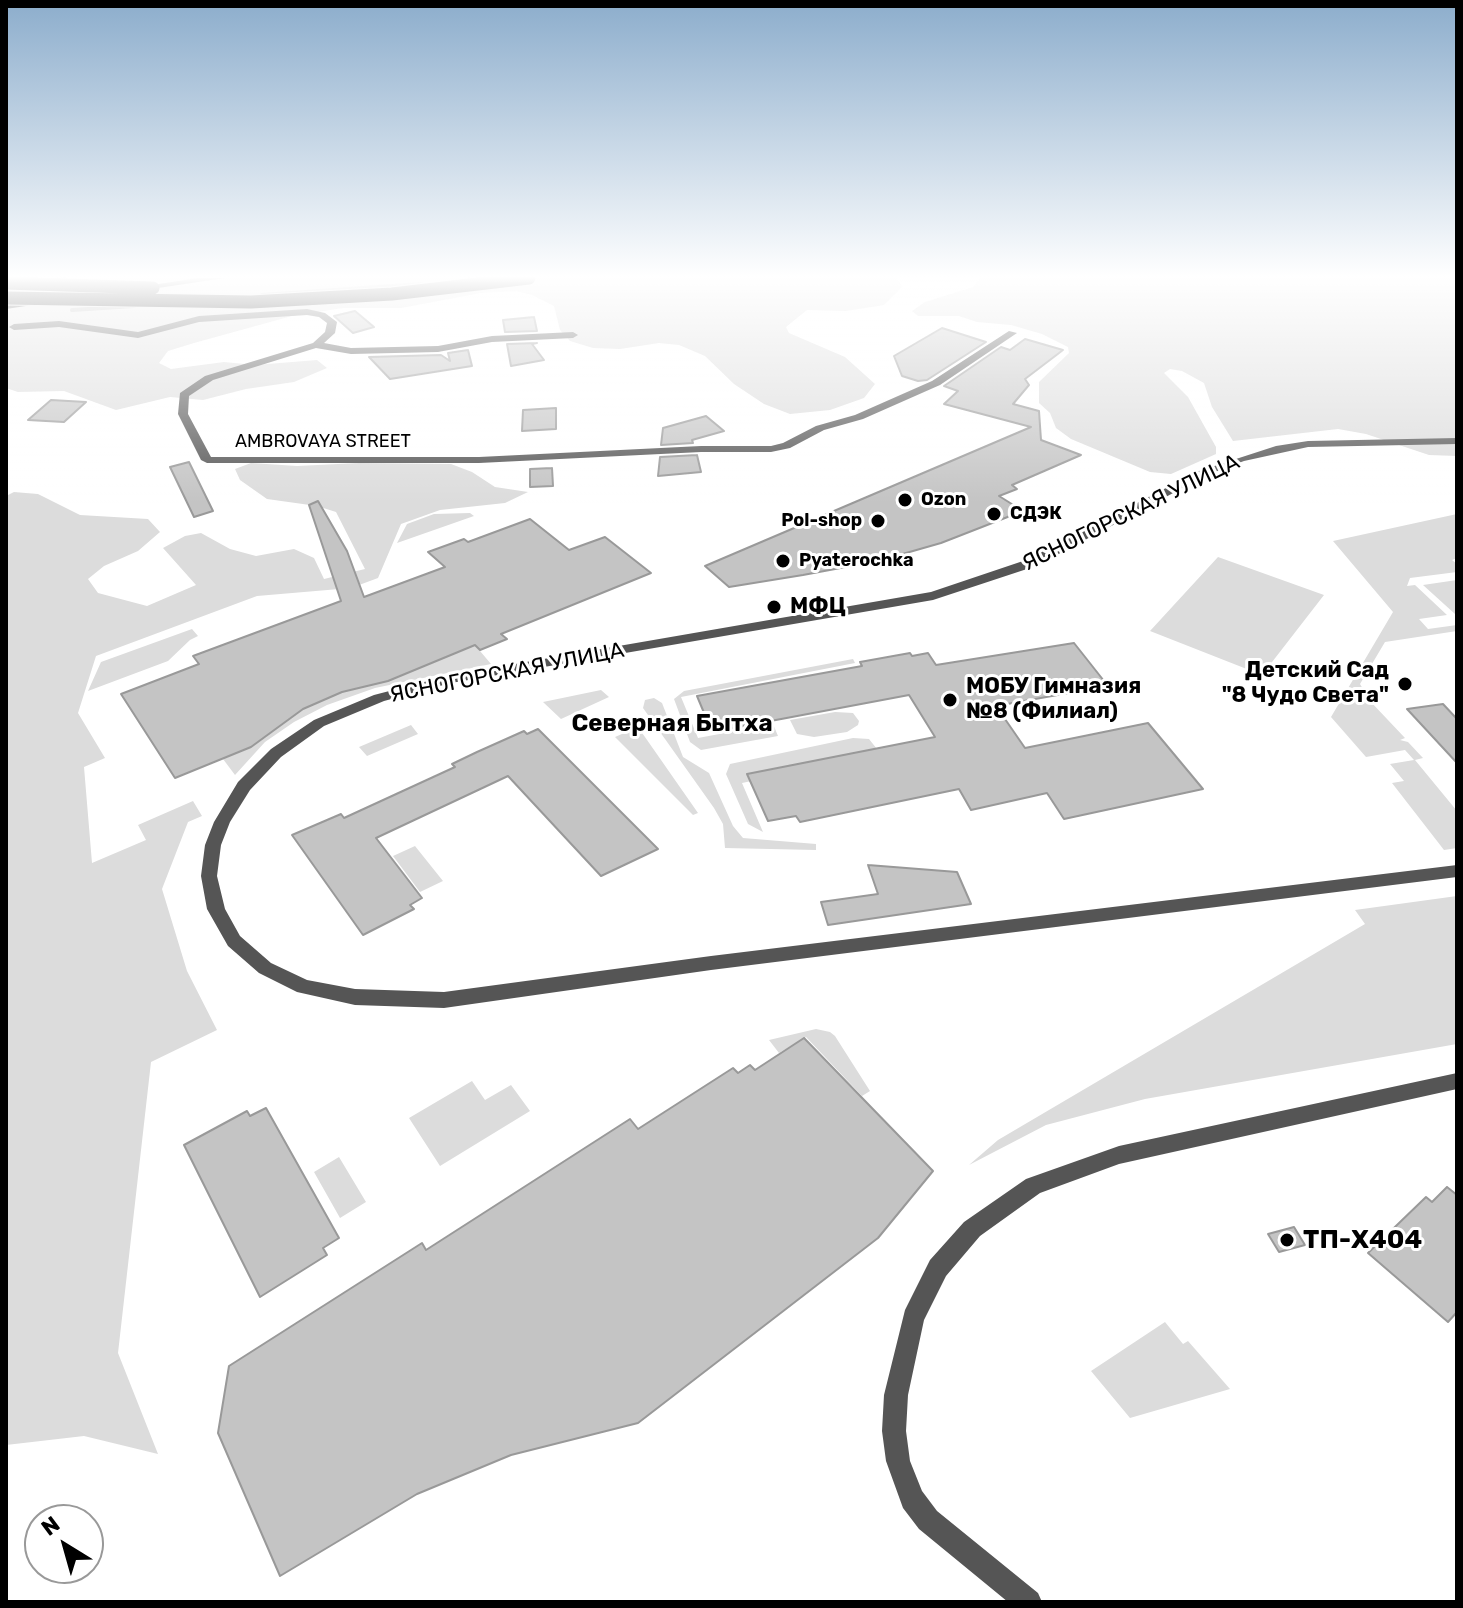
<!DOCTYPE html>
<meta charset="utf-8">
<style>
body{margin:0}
#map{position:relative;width:1463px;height:1608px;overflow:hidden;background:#fff;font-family:Rubik,sans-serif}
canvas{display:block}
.frame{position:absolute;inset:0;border:8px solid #000;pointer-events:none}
.north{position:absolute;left:24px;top:1504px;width:80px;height:80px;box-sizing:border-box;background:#fff;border:2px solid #999;border-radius:50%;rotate:323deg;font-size:22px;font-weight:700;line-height:32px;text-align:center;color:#000}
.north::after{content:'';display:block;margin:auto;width:28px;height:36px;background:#000;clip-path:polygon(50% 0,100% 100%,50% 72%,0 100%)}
</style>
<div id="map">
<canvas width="1463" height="1608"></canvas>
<div class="frame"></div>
<div class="north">N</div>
</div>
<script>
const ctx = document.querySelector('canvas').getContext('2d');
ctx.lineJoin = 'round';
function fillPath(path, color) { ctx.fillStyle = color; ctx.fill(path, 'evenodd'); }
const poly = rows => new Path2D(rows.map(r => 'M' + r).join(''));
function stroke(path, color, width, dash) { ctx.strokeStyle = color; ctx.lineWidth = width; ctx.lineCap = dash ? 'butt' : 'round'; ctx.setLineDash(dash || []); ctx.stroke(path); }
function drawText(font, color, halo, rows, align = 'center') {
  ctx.font = font + ' Rubik,sans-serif'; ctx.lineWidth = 6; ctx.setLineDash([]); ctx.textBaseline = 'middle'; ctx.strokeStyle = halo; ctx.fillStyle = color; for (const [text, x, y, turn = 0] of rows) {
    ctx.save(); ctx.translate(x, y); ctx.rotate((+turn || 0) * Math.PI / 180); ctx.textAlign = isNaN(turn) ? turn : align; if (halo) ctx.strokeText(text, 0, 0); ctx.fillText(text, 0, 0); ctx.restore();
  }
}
fillPath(poly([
 [6,278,897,278,902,287,884,305,846,311,807,310,786,327,789,333,845,357,875,384,864,398,830,410,790,414,764,404,734,384,705,356,679,345,659,343,620,349,593,348,570,341,560,330,554,306,532,295,516,291,481,293,401,308,343,308,292,316,194,343,168,351,159,363,171,369,224,362,255,365,317,360,327,368,294,382,246,389,203,400,170,397,116,410,64,391,18,392,6,388],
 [980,278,1457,278,1457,456,1429,455,1366,434,1338,429,1233,441,1212,407,1204,383,1182,371,1170,369,1164,373,1188,397,1216,447,1216,454,1171,474,1150,472,1071,439,1056,428,1050,413,1039,403,1039,382,1069,353,1068,347,1042,334,1011,325,977,322,959,316,918,316,912,311,925,302,973,287],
 [251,463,297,466,359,463,451,464,472,472,495,487,528,492,505,503,440,510,401,524,378,578,351,588,257,596,96,656,78,713,105,758,84,767,92,863,146,840,138,825,193,801,202,816,188,822,162,889,187,971,217,1030,151,1062,118,1353,158,1454,84,1436,6,1445,6,496,14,492,38,494,80,515,148,519,160,532,138,551,104,566,88,579,98,593,147,606,196,585,163,548,185,536,201,533,230,549,256,556,294,549,314,558,324,579,365,569,336,512,317,506,267,499,240,480,235,469],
 [470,513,474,516,397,543,407,524,434,514],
 [1457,514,1457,558,1452,560,1457,564,1457,572,1410,578,1407,586,1415,585,1447,615,1419,619,1428,629,1457,625,1457,631,1385,642,1360,684,1370,701,1405,738,1400,740,1408,742,1423,758,1415,760,1457,811,1457,848,1444,850,1392,783,1404,781,1390,764,1414,760,1405,750,1366,757,1331,717,1393,612,1333,541],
 [1218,557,1324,595,1262,675,1150,631],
 [1457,580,1455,614,1423,585],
 [192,629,198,636,190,640,168,661,88,691,101,662],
 [475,645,491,664,375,688,327,705,294,722,265,742,235,775,223,759,251,747,303,709,342,692,388,681],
 [853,659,855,663,681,697,698,738,773,724,778,736,701,750,690,742,674,699,684,691],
 [601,690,609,697,561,719,543,702],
 [654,698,662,703,683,757,709,773,733,826,743,838,816,844,816,850,725,848,723,824,714,808,643,708,645,700],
 [835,712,853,713,859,721,858,725,847,732,814,737,797,734,790,720],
 [411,725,418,734,367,756,359,747],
 [638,727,698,813,693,815,615,737],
 [853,738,869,739,881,754,742,783,763,832,748,824,726,774,730,764],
 [415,846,443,881,420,892,393,856],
 [1457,896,1457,1044,1145,1099,1046,1125,969,1165,998,1140,1365,924,1355,910],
 [816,1029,830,1032,835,1036,870,1091,862,1096,806,1037,779,1053,769,1040],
 [472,1081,485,1100,511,1085,530,1111,440,1166,409,1118],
 [339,1157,366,1202,340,1218,314,1172],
 [1165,1322,1183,1344,1188,1341,1230,1389,1130,1418,1091,1371]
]), '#dcdcdc');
stroke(poly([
 [262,295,421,284],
 [72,310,134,306]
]), '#a3a3a3', 4);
const building = poly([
 [355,311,374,327,353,333,334,316,355,311],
 [534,317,537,331,505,332,503,320,534,317],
 [942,328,986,342,927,380,918,381,902,376,894,356,942,328],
 [1025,339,1063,350,1025,379,1029,385,1013,404,1039,411,1041,440,1081,455,1012,485,1017,489,999,496,1023,511,941,543,878,561,803,575,729,587,705,566,1031,427,944,404,958,391,944,386,1001,347,1010,350,1025,339],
 [537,343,532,344,544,360,511,366,507,344,537,343],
 [468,350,472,366,390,379,369,357,441,355,450,361,448,353,468,350],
 [51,400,86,402,64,422,28,420,51,400],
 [556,408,556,429,522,431,523,410,556,408],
 [706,416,724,431,692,440,693,443,661,445,663,428,706,416],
 [697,455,701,472,658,476,660,457,697,455],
 [189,462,213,511,194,517,170,467,189,462],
 [552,468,553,486,530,487,530,469,552,468],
 [318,501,347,551,364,597,445,567,428,552,464,539,468,542,530,519,569,550,605,537,651,573,501,634,507,639,480,650,475,645,388,681,342,692,303,709,251,747,175,778,121,694,199,664,193,656,341,601,309,505,318,501],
 [1074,643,1108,686,996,706,1025,748,1148,723,1203,789,1064,819,1047,793,971,810,959,789,800,822,796,816,768,821,747,774,935,737,909,695,712,732,697,696,862,666,860,662,910,653,912,656,928,653,936,665,1074,643],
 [1443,704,1457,719,1457,763,1407,709,1443,704],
 [538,729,658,849,601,876,508,776,376,838,422,898,410,905,414,909,363,935,292,835,341,814,344,818,455,767,452,764,477,752,524,731,527,734,538,729],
 [868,865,957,872,971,904,828,925,821,902,878,894,868,865],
 [804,1038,933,1171,878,1238,638,1423,511,1455,417,1494,280,1576,218,1433,229,1366,422,1243,426,1250,630,1119,638,1129,733,1068,738,1073,750,1065,755,1070,804,1038],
 [266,1108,339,1238,323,1248,327,1255,260,1297,184,1145,247,1111,250,1116,266,1108],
 [1447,1187,1457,1195,1457,1312,1448,1322,1368,1253,1426,1197,1432,1202,1447,1187],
 [1294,1227,1305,1245,1279,1252,1268,1234,1294,1227]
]);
fillPath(building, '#c4c4c4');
stroke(building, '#999', 2);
fillPath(poly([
 [307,309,325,313,337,322,335,333,324,343,351,348,438,346,492,336,573,332,578,335,573,338,492,342,438,352,351,354,316,348,213,380,189,396,188,414,211,457,479,457,701,446,771,446,783,443,816,426,855,415,932,381,1009,331,1017,333,940,385,863,419,824,430,790,448,771,452,701,452,479,463,207,463,201,460,178,414,180,393,205,376,313,343,325,332,327,323,319,317,307,315,199,322,138,338,59,327,14,330,9,327,14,324,59,321,138,332,199,316,307,309]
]), '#555');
fillPath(poly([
 [1457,438,1457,444,1308,447,1244,461,1207,475,1036,566,933,600,451,683,384,701,324,726,281,757,250,790,230,822,221,845,217,876,225,909,240,936,271,963,307,980,355,989,444,992,711,956,1457,865,1457,877,711,970,444,1008,355,1005,297,992,259,973,228,946,207,909,201,876,205,845,214,822,238,782,271,749,314,720,374,695,451,675,931,592,1026,560,1199,471,1276,446,1308,441,1457,438],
 [1457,1073,1457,1089,1119,1164,1040,1193,980,1236,946,1276,924,1320,908,1395,906,1431,910,1461,922,1491,937,1511,1038,1593,1042,1602,1008,1602,919,1529,903,1508,886,1461,882,1431,884,1395,905,1310,930,1260,964,1222,1026,1179,1119,1146,1457,1073]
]), '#555');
fillPath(poly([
 [197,278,225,278,138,291,133,288,197,278],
 [36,299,39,300,39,304,6,309,6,303,36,299]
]), '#222');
const primaryBridge = poly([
 [6,283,153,288],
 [6,298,251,302,392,294,529,278]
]);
stroke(primaryBridge, '#dbdbdb', 15, []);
stroke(primaryBridge, '#000', 13);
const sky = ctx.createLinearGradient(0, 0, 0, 503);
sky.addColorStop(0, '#8cadcc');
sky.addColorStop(0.55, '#fff');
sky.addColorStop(1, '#ffffff00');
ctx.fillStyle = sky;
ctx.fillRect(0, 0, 1463, 503);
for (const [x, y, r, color] of [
 [905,500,8,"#000"],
 [994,514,8,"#000"],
 [878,521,8,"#000"],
 [783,561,8,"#000"],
 [774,607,8,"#000"],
 [1405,684,8,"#000"],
 [950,700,8,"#000"],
 [1287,1240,8,"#000"]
]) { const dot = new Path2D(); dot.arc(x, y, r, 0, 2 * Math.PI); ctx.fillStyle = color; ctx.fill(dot); stroke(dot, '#fff', 3); }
drawText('18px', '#000', '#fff', [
 ["AMBROVAYA STREET",323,442]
]);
drawText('bold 18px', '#000', '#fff', [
 ["Ozon",921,500],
 ["СДЭК",1010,514],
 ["Pol-shop",862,521,"right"],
 ["Pyaterochka",799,561]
], 'left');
drawText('22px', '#000', '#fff', [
 ["ЯСНОГОРСКАЯ УЛИЦА",1131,513,-26],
 ["ЯСНОГОРСКАЯ УЛИЦА",507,673,-11]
]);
drawText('bold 22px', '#000', '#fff', [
 ["МФЦ",790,607],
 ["Детский Сад",1389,671,"right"],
 ["\"8 Чудо Света\"",1389,696,"right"],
 ["МОБУ Гимназия",966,687],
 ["№8 (Филиал)",966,712]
], 'left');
drawText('bold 24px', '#000', '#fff', [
 ["Северная Бытха",672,724]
]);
drawText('bold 26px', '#000', '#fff', [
 ["ТП-Х404",1303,1240]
], 'left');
</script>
